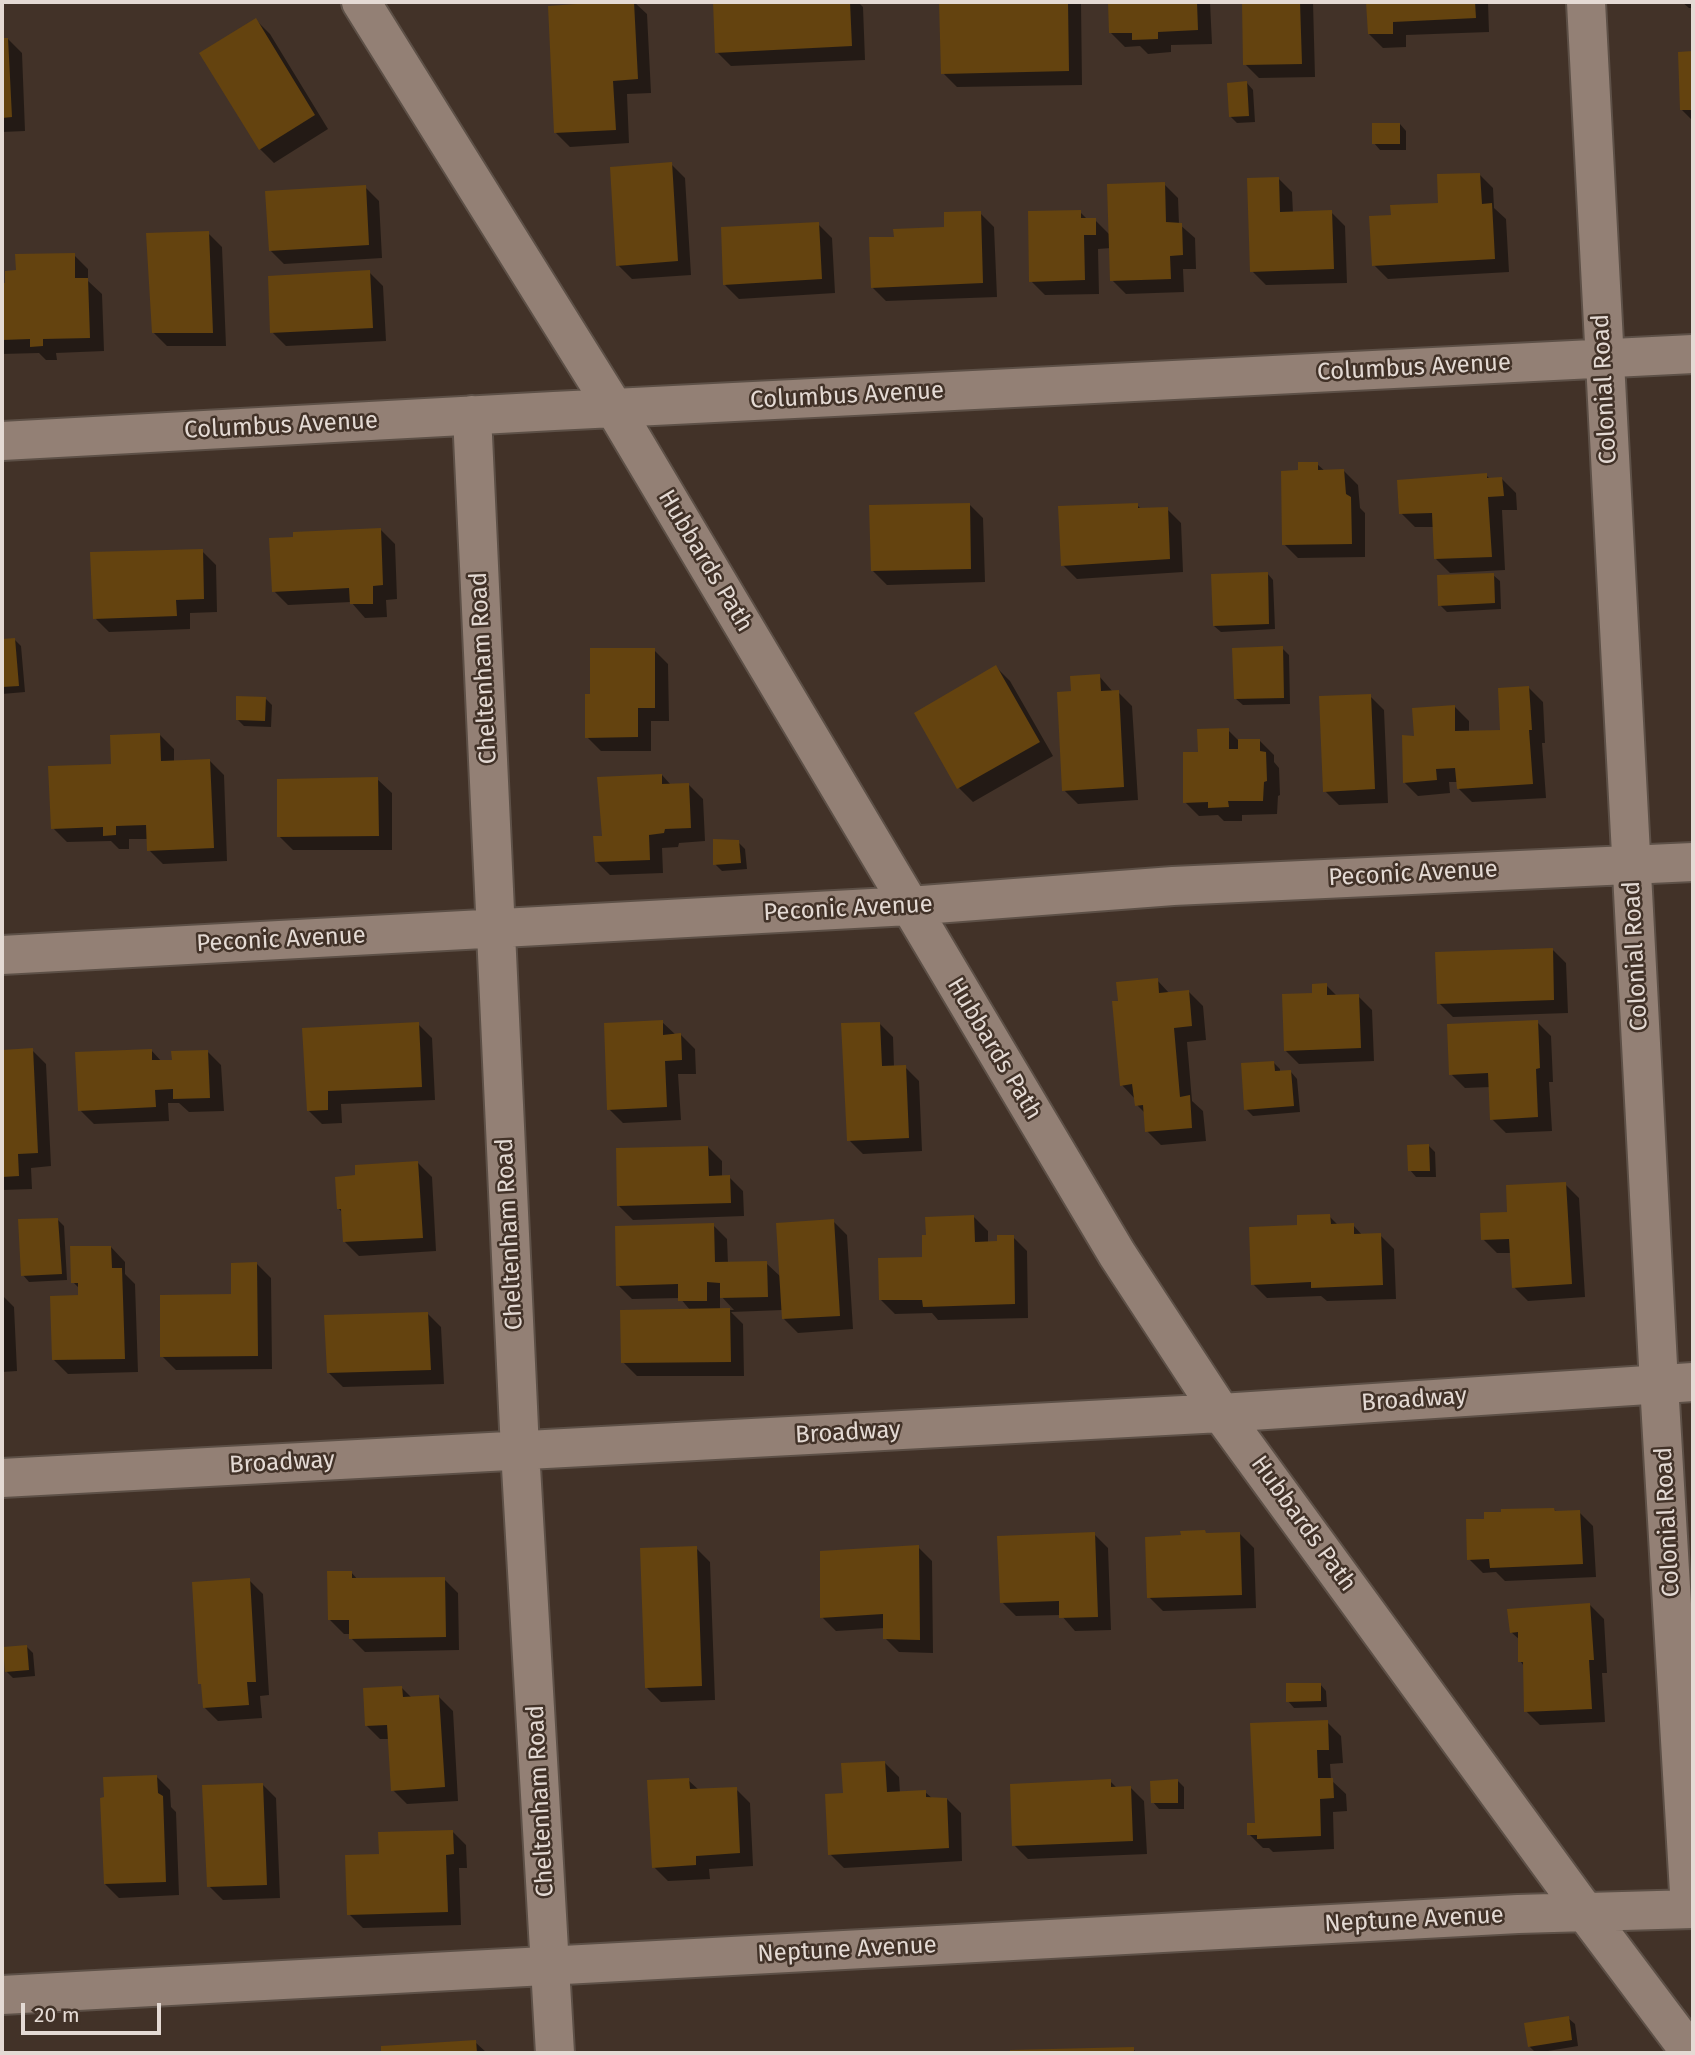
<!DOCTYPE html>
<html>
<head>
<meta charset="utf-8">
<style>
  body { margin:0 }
  #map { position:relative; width:1695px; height:2055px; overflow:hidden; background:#423228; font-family:"Fira Sans",sans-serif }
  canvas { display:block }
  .frame { position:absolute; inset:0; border:4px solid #e4dad4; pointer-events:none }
  .scale { position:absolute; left:21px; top:2003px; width:140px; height:32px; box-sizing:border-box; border:4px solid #e4dad4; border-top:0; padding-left:9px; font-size:21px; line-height:24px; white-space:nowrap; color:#e4dad4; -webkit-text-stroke:5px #423228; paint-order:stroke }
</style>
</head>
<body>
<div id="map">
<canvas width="1695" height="2055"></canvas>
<div class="frame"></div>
<div class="scale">20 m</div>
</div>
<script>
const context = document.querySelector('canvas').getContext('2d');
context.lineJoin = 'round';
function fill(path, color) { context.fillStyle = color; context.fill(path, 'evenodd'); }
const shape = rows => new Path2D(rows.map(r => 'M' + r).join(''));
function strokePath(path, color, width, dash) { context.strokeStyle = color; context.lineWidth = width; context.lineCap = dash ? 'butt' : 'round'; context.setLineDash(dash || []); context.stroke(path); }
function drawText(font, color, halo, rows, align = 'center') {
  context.font = font + ' "Fira Sans",sans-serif'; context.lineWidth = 5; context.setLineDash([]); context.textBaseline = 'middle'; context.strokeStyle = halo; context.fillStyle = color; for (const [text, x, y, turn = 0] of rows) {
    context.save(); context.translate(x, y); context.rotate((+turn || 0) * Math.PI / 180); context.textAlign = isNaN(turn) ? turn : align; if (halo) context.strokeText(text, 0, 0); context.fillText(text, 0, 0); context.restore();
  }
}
fill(shape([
  [607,2,634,2,647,14,651,93,627,94,629,143,570,147,556,133],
  [715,2,858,2,863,7,865,60,731,66,717,52],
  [941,2,1081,2,1082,85,957,87,943,73],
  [1110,2,1210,2,1212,44,1171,45,1171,52,1148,54,1140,46,1125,47,1111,33],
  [1244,2,1313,2,1315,77,1259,78,1245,64],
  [1368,2,1488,2,1489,32,1406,35,1406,47,1383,48,1369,34],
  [1682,2,1693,2,1693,8,1689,8],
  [256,20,270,34,328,129,274,163,260,149],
  [8,39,22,53,25,131,2,132,2,40],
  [1680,53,1693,53,1693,121,1682,110],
  [1247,83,1253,90,1255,122,1237,123,1230,116],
  [1400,124,1406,131,1406,150,1380,150,1374,143],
  [671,164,685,178,691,275,632,279,618,265],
  [1479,174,1493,188,1494,208,1506,219,1509,272,1388,279,1374,265,1393,217,1440,205],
  [1278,178,1292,192,1293,214,1331,212,1345,226,1347,283,1266,285,1252,271],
  [1164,184,1178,198,1179,224,1195,238,1196,269,1183,269,1184,292,1126,294,1112,280,1111,248,1098,249,1099,294,1045,295,1031,281,1080,212,1088,220,1095,220,1110,235],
  [365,187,379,201,382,258,284,264,270,250],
  [980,213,994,227,997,297,886,301,872,287,895,238,946,229],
  [818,224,832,238,835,293,739,299,725,285],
  [208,233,222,247,226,346,167,346,153,332],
  [74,255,88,269,88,281,102,294,104,351,56,353,57,360,46,360,39,353,2,354,2,285,7,285],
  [369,272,383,286,386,341,286,346,272,332],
  [1317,464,1326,472,1344,471,1358,485,1360,508,1365,513,1365,557,1298,558,1284,544,1300,472],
  [1486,475,1491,480,1502,479,1516,493,1517,510,1502,510,1505,570,1450,573,1436,559,1434,527,1415,527,1401,513],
  [969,504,983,518,985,582,887,585,873,571],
  [1137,505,1141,509,1167,509,1181,523,1183,572,1077,579,1063,565],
  [381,530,395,544,397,599,386,600,387,617,365,618,351,602,288,605,274,591],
  [202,551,216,565,217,612,190,613,190,629,109,632,95,618],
  [1267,573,1273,580,1275,629,1221,632,1214,626],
  [1493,575,1500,581,1501,609,1447,612,1440,605],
  [15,640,21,646,25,692,2,694,2,641],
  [1282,648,1289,655,1290,704,1243,705,1236,699],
  [654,650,668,664,669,721,651,721,651,751,601,751,587,737],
  [996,667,1010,681,1053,756,973,802,959,788],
  [1099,676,1113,692,1118,692,1132,706,1138,800,1078,804,1064,790,1073,693],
  [1529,688,1543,702,1545,743,1542,743,1546,798,1472,802,1458,788,1458,782,1449,782,1450,793,1418,796,1404,782,1416,738,1455,707,1469,721,1469,732,1502,731],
  [1370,696,1384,710,1388,803,1339,805,1325,791],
  [265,698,272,705,271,727,244,726,237,719],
  [1228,730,1239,741,1260,741,1274,755,1274,762,1279,768,1280,795,1278,796,1277,814,1242,815,1242,821,1224,821,1218,815,1199,816,1185,802,1199,754],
  [160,735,174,749,174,762,210,761,224,775,227,861,163,864,149,850,149,839,129,839,129,849,119,849,111,841,67,842,53,828,112,766],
  [662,775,671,785,689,785,703,799,705,841,679,843,678,847,662,848,663,873,610,875,596,861,604,837],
  [377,779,392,793,392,850,293,850,279,836],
  [738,842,745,849,747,869,722,871,715,864],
  [1552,949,1566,963,1568,1013,1453,1017,1439,1003],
  [1157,980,1170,994,1189,992,1203,1006,1206,1040,1187,1042,1192,1101,1203,1111,1206,1141,1161,1145,1147,1131,1146,1114,1137,1105,1136,1100,1122,1085,1120,1003],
  [1326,985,1337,996,1358,996,1372,1010,1374,1061,1299,1064,1285,1050],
  [662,1022,676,1035,681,1035,695,1049,696,1074,678,1074,681,1120,623,1123,609,1109],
  [1537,1022,1551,1036,1553,1082,1549,1082,1552,1131,1506,1133,1492,1119,1491,1087,1465,1088,1451,1074],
  [879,1023,893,1037,894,1067,905,1067,919,1081,922,1151,863,1154,849,1140],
  [418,1024,432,1038,435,1100,341,1104,342,1123,322,1124,308,1110,304,1029],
  [32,1050,46,1064,51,1166,31,1168,32,1189,2,1190,2,1051],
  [151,1050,162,1062,174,1061,207,1051,221,1065,224,1111,189,1112,179,1103,168,1103,169,1121,94,1124,80,1110],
  [1273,1062,1280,1069,1280,1073,1291,1072,1297,1079,1300,1112,1253,1116,1246,1109],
  [1429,1146,1435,1152,1436,1177,1416,1177,1410,1170],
  [708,1147,722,1161,722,1177,729,1177,743,1191,744,1216,633,1220,619,1206],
  [418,1163,432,1177,436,1251,359,1256,345,1242,343,1213,338,1208],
  [1565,1184,1579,1198,1585,1297,1528,1301,1514,1287,1512,1253,1497,1253,1483,1239,1509,1213],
  [1329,1216,1339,1226,1353,1225,1363,1236,1380,1235,1394,1249,1396,1299,1327,1301,1321,1296,1267,1298,1253,1284,1299,1227],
  [974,1217,988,1231,988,1243,999,1243,1013,1237,1027,1251,1028,1318,938,1320,932,1313,895,1314,881,1300,924,1259],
  [58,1220,64,1226,67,1280,29,1282,23,1275],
  [833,1221,847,1235,853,1329,798,1333,784,1319,783,1310,731,1312,743,1324,744,1376,637,1376,623,1362,690,1310,680,1298,632,1299,618,1285,713,1225,727,1239,728,1263,766,1263,781,1277],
  [720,1295,734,1310,720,1310],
  [111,1247,125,1262,125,1274,135,1284,138,1372,68,1374,54,1360,80,1297,80,1289,73,1282],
  [257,1264,271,1278,272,1369,176,1370,162,1356,233,1296],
  [2,1295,14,1307,17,1371,2,1372],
  [427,1313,441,1327,444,1384,343,1387,329,1373],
  [1554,1509,1557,1513,1579,1512,1593,1526,1596,1577,1505,1581,1496,1572,1483,1573,1469,1559,1486,1520],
  [1094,1534,1108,1548,1111,1630,1075,1631,1061,1615,1016,1616,1002,1602],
  [1240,1534,1254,1548,1256,1608,1163,1611,1149,1597,1207,1535],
  [918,1547,932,1561,933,1653,899,1652,885,1638,885,1628,836,1631,822,1617],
  [696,1548,710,1562,715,1700,661,1702,647,1688],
  [351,1572,358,1580,444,1579,458,1593,459,1650,365,1652,351,1638,351,1634,344,1634,330,1620],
  [249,1580,263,1594,269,1695,260,1696,262,1718,218,1721,204,1707,203,1686,200,1683],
  [1590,1605,1604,1619,1607,1673,1602,1673,1605,1722,1540,1725,1526,1711,1524,1666,1520,1661,1520,1640,1511,1632],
  [27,1647,33,1653,35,1676,13,1678,6,1671],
  [1320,1684,1326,1691,1327,1707,1294,1708,1288,1701],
  [402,1688,412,1698,439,1697,453,1711,458,1801,407,1804,393,1790,390,1739,380,1739,366,1725],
  [1327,1722,1341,1736,1343,1763,1330,1764,1331,1780,1346,1794,1347,1811,1333,1812,1334,1849,1273,1852,1269,1848,1263,1848,1249,1834],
  [885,1763,899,1777,900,1793,925,1792,933,1799,947,1799,961,1813,962,1861,844,1868,830,1854,845,1795],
  [156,1776,170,1790,171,1807,176,1812,179,1895,119,1898,105,1884],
  [688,1780,700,1791,736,1789,750,1803,753,1866,709,1869,710,1879,668,1881,654,1867],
  [1177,1780,1184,1787,1184,1809,1159,1809,1153,1802],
  [1110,1781,1117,1788,1130,1787,1144,1801,1147,1854,1028,1859,1014,1845],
  [262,1784,276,1798,280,1898,223,1900,209,1886],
  [452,1831,466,1845,467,1868,459,1868,461,1925,363,1928,349,1914,381,1856],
  [1568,2018,1575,2024,1578,2046,1536,2053,1529,2046],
  [475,2042,487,2053,383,2053,382,2047],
  [1133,2049,1137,2053,1012,2053,1012,2052]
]), '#0007');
fill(shape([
  [605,2,634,2,638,79,613,81,616,130,554,133,548,6],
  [713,2,850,2,852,46,715,53],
  [939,2,1068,2,1069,71,941,74],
  [1108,2,1197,2,1198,30,1158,32,1158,39,1132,40,1132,33,1109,33],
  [1242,2,1300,2,1302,64,1243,65],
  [1366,2,1475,2,1476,18,1393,22,1393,34,1368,34],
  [256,18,315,115,259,150,199,53],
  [2,38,8,38,12,117,2,118],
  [1693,51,1693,110,1680,110,1678,52],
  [1247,81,1249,116,1229,117,1227,83],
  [1372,123,1400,123,1400,144,1372,144],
  [672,162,678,261,616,266,610,167],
  [1480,173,1482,204,1492,203,1495,259,1372,266,1369,216,1391,215,1390,205,1438,203,1437,174],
  [1279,177,1280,212,1332,210,1334,269,1250,272,1247,178],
  [1165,182,1166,222,1182,223,1183,255,1170,256,1171,279,1110,281,1107,184],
  [366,185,369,245,269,251,265,191],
  [1081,210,1081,218,1096,218,1096,235,1084,235,1085,280,1029,282,1028,211],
  [981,211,983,283,871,288,869,237,894,237,893,229,944,227,944,212],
  [819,222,822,279,723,285,721,227],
  [209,231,213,333,152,333,146,233],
  [75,253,75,278,88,278,90,338,43,339,43,346,30,347,30,339,2,340,2,283,5,283,5,271,16,270,15,254],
  [370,270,373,328,270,333,268,276],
  [1298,462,1318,462,1318,470,1344,469,1346,494,1351,497,1352,544,1282,545,1281,471,1298,470],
  [1487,473,1487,478,1502,477,1504,496,1488,497,1492,557,1434,559,1432,513,1399,514,1397,480],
  [970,503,971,569,871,571,869,505],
  [1138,503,1138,508,1168,507,1170,559,1061,566,1058,506],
  [381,528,383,585,373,586,373,604,350,604,349,588,272,592,269,538,293,537,293,532],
  [203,549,204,599,176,600,177,616,93,619,90,552],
  [1268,572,1269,624,1213,626,1211,574],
  [1494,573,1495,603,1438,606,1437,575],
  [15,638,19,686,2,687,2,639],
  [1283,646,1284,698,1234,699,1232,648],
  [590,648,655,648,655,708,638,708,638,737,585,738,585,694,590,694],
  [996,665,1040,742,957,789,914,713],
  [1100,674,1101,691,1119,690,1124,787,1062,791,1057,692,1071,691,1070,676],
  [1529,686,1532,730,1529,730,1533,784,1457,789,1455,768,1436,769,1437,780,1403,783,1402,735,1414,736,1412,708,1455,705,1455,731,1500,730,1498,688],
  [1371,694,1375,789,1323,792,1319,696],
  [236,696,266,697,265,721,236,720],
  [1229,728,1229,749,1238,749,1238,739,1260,739,1260,751,1266,752,1267,781,1264,782,1263,801,1228,801,1229,807,1208,808,1208,802,1183,803,1183,752,1198,752,1197,729],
  [160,733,161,761,210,759,214,848,147,851,146,825,116,826,116,835,103,836,103,827,51,829,48,766,111,764,110,735],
  [662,774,662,784,689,783,691,828,665,829,664,833,649,835,650,860,595,862,593,836,602,836,597,777],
  [378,777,379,836,277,837,277,779],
  [713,839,739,840,741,863,713,865],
  [1553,948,1554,1000,1437,1004,1435,952],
  [1158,978,1159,993,1189,990,1192,1026,1174,1028,1180,1097,1190,1095,1192,1128,1145,1132,1143,1105,1135,1106,1132,1084,1120,1086,1112,1001,1118,1001,1116,982],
  [1327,983,1327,995,1359,994,1361,1048,1284,1051,1282,994,1312,993,1312,984],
  [663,1020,663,1035,681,1033,682,1060,665,1061,667,1107,607,1110,604,1023],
  [1538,1020,1540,1068,1536,1069,1538,1117,1490,1120,1488,1073,1449,1075,1447,1024],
  [419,1022,422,1087,328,1091,328,1110,307,1111,302,1028],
  [880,1022,882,1066,906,1065,909,1138,847,1141,841,1023],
  [33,1048,38,1153,18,1154,19,1176,2,1177,2,1050],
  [152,1049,152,1060,172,1060,171,1051,208,1050,210,1098,173,1099,173,1089,155,1090,156,1107,78,1111,75,1052],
  [1274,1061,1275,1071,1291,1070,1294,1106,1244,1110,1241,1063],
  [1429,1144,1430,1171,1408,1171,1407,1145],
  [708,1146,709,1176,730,1175,731,1203,617,1206,616,1148],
  [418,1161,423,1238,343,1242,341,1209,337,1209,335,1177,355,1175,355,1165],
  [1566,1182,1572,1284,1512,1288,1509,1239,1481,1240,1480,1213,1507,1212,1506,1185],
  [1330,1214,1331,1224,1354,1223,1354,1234,1381,1233,1383,1285,1311,1288,1311,1282,1251,1285,1249,1227,1297,1225,1297,1215],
  [974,1215,975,1242,997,1241,997,1235,1014,1235,1015,1304,923,1307,922,1300,879,1300,878,1258,922,1257,922,1235,926,1235,925,1217],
  [58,1218,62,1274,21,1276,18,1219],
  [834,1219,840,1316,782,1319,776,1223],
  [714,1223,715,1262,767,1261,768,1297,720,1298,720,1283,707,1282,707,1301,678,1301,678,1284,616,1286,615,1226],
  [70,1246,111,1246,112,1268,122,1268,125,1359,52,1360,50,1296,78,1295,78,1283,71,1283],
  [257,1262,258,1356,160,1357,160,1295,231,1294,231,1263],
  [730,1308,731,1362,621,1363,620,1310],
  [428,1312,431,1370,327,1373,324,1315],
  [1554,1508,1555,1511,1580,1510,1583,1564,1490,1568,1489,1559,1467,1560,1466,1519,1484,1519,1484,1512,1501,1512,1501,1509],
  [1205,1530,1206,1533,1240,1532,1242,1595,1147,1598,1145,1537,1181,1535,1180,1531],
  [1095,1532,1098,1617,1059,1618,1059,1601,1000,1603,997,1536],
  [919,1545,920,1640,883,1639,883,1614,820,1618,820,1551],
  [697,1546,702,1686,645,1688,640,1548],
  [327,1571,352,1571,352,1578,445,1577,446,1637,349,1639,349,1620,328,1620],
  [250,1578,256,1682,247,1682,249,1705,203,1708,201,1684,198,1684,192,1582],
  [1590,1603,1594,1660,1589,1660,1592,1709,1524,1712,1523,1662,1518,1662,1518,1632,1510,1633,1507,1609],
  [27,1645,29,1670,5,1672,3,1647],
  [1286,1683,1321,1683,1321,1701,1286,1702],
  [402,1686,403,1697,439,1695,445,1787,391,1791,387,1725,365,1726,363,1688],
  [1328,1720,1329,1750,1317,1750,1318,1778,1333,1778,1334,1798,1320,1799,1321,1836,1257,1839,1257,1835,1247,1835,1247,1823,1255,1823,1250,1723],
  [885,1761,887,1792,926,1790,926,1797,947,1798,949,1848,828,1855,825,1794,843,1793,841,1763],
  [157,1775,158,1793,163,1796,166,1882,104,1884,100,1798,104,1797,103,1777],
  [689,1778,690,1789,737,1787,740,1853,696,1856,696,1865,652,1868,647,1780],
  [1111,1779,1111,1787,1131,1786,1133,1841,1012,1846,1010,1784],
  [1178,1779,1178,1803,1151,1803,1150,1781],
  [263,1783,267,1885,207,1887,202,1785],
  [453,1830,454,1854,446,1855,448,1912,347,1915,345,1855,379,1854,378,1832],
  [1569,2016,1572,2040,1528,2047,1524,2023],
  [476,2040,477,2053,381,2053,381,2046],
  [1134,2047,1134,2053,1010,2053,1010,2050]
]), '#64430f');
const minor = shape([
  [361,2,614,408,1117,1254,1221,1413,1585,1912,1691,2053],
  [1586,2,1659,1384,1690,1909],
  [472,415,520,1450,555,2053],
  [2,441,554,411,1693,354],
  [2,955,909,906,1173,886,1693,862],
  [2,1478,1221,1413,1693,1382],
  [2,1995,1518,1914,1693,1909]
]);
strokePath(minor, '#5d5047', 42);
strokePath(minor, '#938075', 38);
drawText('24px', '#e4dad4', '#423228', [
  ["Columbus Avenue",1414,368,-3],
  ["Colonial Road",1605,389,-93],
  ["Columbus Avenue",847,396,-3],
  ["Columbus Avenue",281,426,-3],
  ["Hubbards Path",705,561,59],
  ["Cheltenham Road",484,668,-93],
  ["Peconic Avenue",1413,874,-3],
  ["Peconic Avenue",848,909,-3],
  ["Peconic Avenue",281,940,-3],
  ["Colonial Road",1636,956,-93],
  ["Hubbards Path",994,1049,59],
  ["Cheltenham Road",510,1234,-93],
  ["Broadway",1414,1400,-4],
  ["Broadway",848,1433,-3],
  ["Broadway",282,1463,-3],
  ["Colonial Road",1668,1522,-93],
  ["Hubbards Path",1303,1524,54],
  ["Cheltenham Road",541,1801,-93],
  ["Neptune Avenue",1414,1920,-3],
  ["Neptune Avenue",847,1950,-3]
]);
</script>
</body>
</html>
